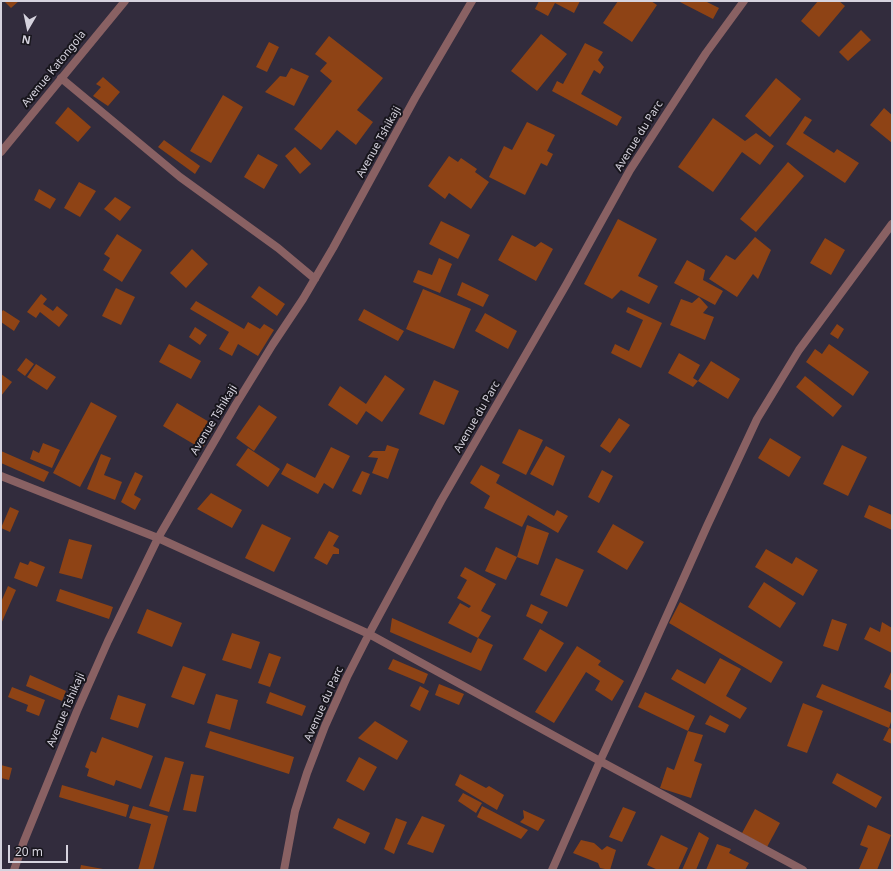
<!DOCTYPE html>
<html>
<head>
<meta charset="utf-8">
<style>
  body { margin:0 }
  #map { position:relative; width:893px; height:871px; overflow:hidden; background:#322c3d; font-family:"Noto Sans",sans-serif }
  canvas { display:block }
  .frame { position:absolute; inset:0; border:2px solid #d6d3de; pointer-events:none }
  .north { position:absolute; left:8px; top:8px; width:40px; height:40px; -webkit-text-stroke:3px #18161d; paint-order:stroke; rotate:189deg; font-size:11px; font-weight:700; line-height:16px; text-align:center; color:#d6d3de }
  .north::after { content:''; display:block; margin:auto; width:14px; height:18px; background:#d6d3de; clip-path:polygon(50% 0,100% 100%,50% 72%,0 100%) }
  .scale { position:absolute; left:8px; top:845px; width:60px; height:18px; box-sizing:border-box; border:2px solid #d6d3de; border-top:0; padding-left:5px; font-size:12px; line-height:14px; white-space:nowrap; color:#d6d3de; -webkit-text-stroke:3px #18161d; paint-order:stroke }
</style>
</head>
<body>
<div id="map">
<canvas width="893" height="871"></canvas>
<div class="frame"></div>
<div class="north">N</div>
<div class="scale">20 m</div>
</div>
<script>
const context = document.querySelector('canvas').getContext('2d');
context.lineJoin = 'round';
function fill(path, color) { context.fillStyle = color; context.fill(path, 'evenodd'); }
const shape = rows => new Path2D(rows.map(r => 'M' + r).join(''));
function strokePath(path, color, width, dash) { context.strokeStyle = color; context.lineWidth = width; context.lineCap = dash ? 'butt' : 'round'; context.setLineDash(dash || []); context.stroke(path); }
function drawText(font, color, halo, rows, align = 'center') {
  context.font = font + ' "Noto Sans",sans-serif'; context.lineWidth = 4; context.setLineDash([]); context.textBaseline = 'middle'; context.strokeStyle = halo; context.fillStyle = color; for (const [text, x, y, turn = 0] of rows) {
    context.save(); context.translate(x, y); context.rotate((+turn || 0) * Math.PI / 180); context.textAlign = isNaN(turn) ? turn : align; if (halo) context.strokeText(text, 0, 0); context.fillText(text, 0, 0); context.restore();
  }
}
fill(shape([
  [4,1,19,1,11,8],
  [539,1,580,1,574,13,555,3,548,16,535,9],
  [618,1,651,1,657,5,632,42,603,23],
  [678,1,705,1,719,8,713,19],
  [818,1,839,1,845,6,819,37,801,21],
  [861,30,871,40,848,61,839,52],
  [541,34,567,54,537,91,511,71],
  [329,36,383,78,357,110,373,122,356,145,337,130,321,150,294,129,332,81,320,71,327,63,315,54],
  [269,42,279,47,267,72,256,67],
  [585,43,603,52,598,60,604,67,600,74,594,70,581,94,622,117,617,126,552,91,557,81,563,84],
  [291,68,309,76,294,106,265,92,280,76,286,77],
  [103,77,120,92,108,106,93,96,101,87,96,84],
  [776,78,801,99,770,137,745,116],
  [223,95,243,107,211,163,190,151],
  [68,107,91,127,78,142,55,123],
  [884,108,892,115,892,143,870,125],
  [805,116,812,120,803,133,834,153,837,149,859,163,845,183,786,144],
  [713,118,745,141,756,133,774,146,760,165,742,152,713,192,678,167],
  [527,122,555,135,547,151,553,154,547,166,541,163,525,195,489,177,504,146,512,150],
  [164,140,200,166,195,174,158,147],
  [295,147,311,164,300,174,285,156],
  [258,154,278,165,264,189,244,177],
  [449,156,458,162,461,158,477,169,475,172,489,182,471,209,449,193,445,199,428,186],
  [788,162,804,176,756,232,740,219],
  [79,182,96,191,80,217,64,208],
  [39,189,56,199,50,209,34,200],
  [115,197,131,207,120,221,104,209],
  [618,219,657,239,638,276,658,286,649,304,621,290,612,299,584,284],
  [441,221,470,235,458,259,429,244],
  [117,234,142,250,122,282,103,270,110,258,104,254],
  [512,235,535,247,541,242,553,249,536,281,498,260],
  [755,237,771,250,758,279,753,274,737,297,709,279,726,255,735,260],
  [825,238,845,250,831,275,810,263],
  [192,249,208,264,186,288,170,273],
  [439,258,452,264,440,293,413,282,418,270,432,275],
  [687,260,705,270,703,280,723,291,715,305,674,283],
  [462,282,489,295,483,307,457,295],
  [259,286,285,304,277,316,251,297],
  [116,288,135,297,121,325,102,316],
  [423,289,471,309,454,349,406,329],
  [41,294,47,299,43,304,53,311,57,306,68,315,59,327,40,312,36,318,27,312],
  [699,297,708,307,703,313,714,317,705,340,670,325,681,299,692,303],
  [196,301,244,329,248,322,260,329,264,324,274,330,258,356,238,344,232,356,219,349,229,332,190,309],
  [628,307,662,323,641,368,611,353,615,344,629,351,643,320,626,312],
  [364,309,404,331,398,341,358,320],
  [3,310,20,321,14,331,1,322,1,313],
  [485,313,517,331,508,349,475,331],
  [837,324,844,329,838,339,830,334],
  [195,327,207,335,200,345,189,337],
  [169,344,201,361,191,379,159,362],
  [829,344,869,372,853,396,806,362,815,349,822,354],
  [679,353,700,365,693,378,698,381,711,361,740,379,728,399,698,381,693,387,668,373],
  [26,358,34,364,25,376,17,370],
  [36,364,56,377,47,390,27,377],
  [1,374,12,382,1,396],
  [385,375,405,389,382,422,366,411,357,425,328,405,340,386,366,404],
  [805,376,842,406,833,417,796,387],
  [434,380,459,391,444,425,419,414],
  [91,402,117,416,80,487,53,473],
  [177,403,216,426,202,449,163,426],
  [259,405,277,417,254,451,236,438],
  [619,418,630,425,610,453,600,446],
  [519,429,543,440,526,475,502,463],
  [770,438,801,457,789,477,758,458],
  [43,443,60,450,52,468,30,459,33,450,39,453],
  [387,445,399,449,388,479,372,473,378,458,368,457,373,451,385,451],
  [842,445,867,457,848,496,823,484],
  [546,446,565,456,553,486,530,474],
  [331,447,350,456,333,489,324,483,318,494,281,474,287,463,315,478],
  [248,448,280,469,268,487,236,465],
  [1,451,49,472,44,482,1,463],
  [101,454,111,458,104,475,122,482,115,500,87,489],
  [481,465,500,475,496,483,554,516,557,510,568,516,558,533,528,515,522,527,484,508,490,496,470,483],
  [602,470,613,476,599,503,588,497],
  [362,471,370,474,361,495,352,491],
  [135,472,143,476,134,495,141,499,135,510,121,502],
  [211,493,242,510,232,528,197,509],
  [869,505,892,515,892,530,864,517],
  [10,507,19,511,10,532,1,528],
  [262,524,291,538,274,572,245,558],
  [613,524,644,542,627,570,597,552],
  [527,525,549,533,538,565,517,557,506,580,485,571,496,547,517,557],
  [329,531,339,536,333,546,339,549,339,554,333,554,327,565,314,558],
  [69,539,92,545,82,579,59,573],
  [766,549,792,564,796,557,818,570,803,596,755,567],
  [556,558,584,570,567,607,540,595],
  [30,561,45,567,37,587,14,578,20,562,28,565],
  [465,567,496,584,481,611,491,616,478,638,448,623,460,603,469,608,471,606,457,598,467,580,460,576],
  [764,582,796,603,780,628,748,607],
  [8,586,16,590,1,624,1,602],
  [60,589,113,607,109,619,56,601],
  [680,602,783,662,771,683,669,623],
  [531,604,548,612,542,624,526,616],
  [147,609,182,623,172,647,137,633],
  [392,618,471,653,478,638,493,645,481,671,390,632],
  [832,619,847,624,838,651,823,646],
  [882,622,892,628,892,637,891,639,892,640,892,653,864,639,870,627,880,632],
  [540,629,564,643,546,672,523,659],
  [232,633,260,642,251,669,222,660],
  [577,646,601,661,598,665,624,681,612,701,595,690,600,681,586,672,554,723,535,712],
  [269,653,281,657,270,687,258,683],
  [720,658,741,669,726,696,747,708,740,719,671,679,677,669,705,684],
  [393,659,428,674,424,684,388,669],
  [183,666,206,674,194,705,171,697],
  [892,670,892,691,884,687],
  [30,675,66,691,62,701,26,686],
  [439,684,464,694,459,705,435,695],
  [822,684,892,713,892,719,889,728,816,697],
  [420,686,429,691,420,711,410,706],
  [12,687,45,700,39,716,26,711,28,705,8,697],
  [270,692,306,706,302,716,266,703],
  [645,692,695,716,688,731,638,707],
  [216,694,238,700,230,730,207,723],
  [118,695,146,704,138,728,110,719],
  [803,703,823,711,807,753,787,746],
  [710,715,729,725,725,733,705,724],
  [375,721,408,741,397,760,358,738],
  [889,728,892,729,892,744,883,740],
  [210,731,294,757,289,774,205,747],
  [688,731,703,735,694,761,702,764,691,798,660,788,667,767,674,770],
  [102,737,153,756,141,789,116,780,114,786,87,776,89,769,85,767,91,751,96,753],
  [165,757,184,762,169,812,149,806],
  [359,757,377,767,364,791,346,781],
  [1,765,12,768,9,780,1,778],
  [837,773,882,797,876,808,832,783],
  [191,774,204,776,196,812,183,810],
  [460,774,486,788,489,786,504,795,497,810,455,785],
  [62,785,129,805,126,817,59,797],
  [463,793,482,803,476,813,458,801],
  [133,806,168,816,153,870,138,870,151,824,129,818],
  [482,806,528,830,521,839,477,817],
  [623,807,636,812,622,842,609,837],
  [755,809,780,823,767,847,742,833],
  [523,810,545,820,538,831,520,822,524,818],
  [422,816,445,825,433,853,407,844],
  [338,818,370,833,365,844,333,828],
  [396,818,407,822,394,854,384,849],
  [868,825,891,835,877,870,859,869,868,848,860,845],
  [699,832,709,838,696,870,682,870],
  [661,835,688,848,678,870,658,870,647,865],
  [581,840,594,843,602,850,607,846,616,850,610,870,600,868,598,863,573,853],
  [717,844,731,849,729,853,749,863,745,870,706,870],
  [81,865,103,869,103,870,80,870]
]), '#8e4315');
strokePath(shape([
  [61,78,180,177,278,248,315,279],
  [1,152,125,1],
  [1,476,158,538,369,634,600,761,803,870],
  [14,870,24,841,77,711,108,641,158,538,236,404,273,344,303,299,333,248,415,98,472,1],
  [284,870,295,811,307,773,325,726,347,677,369,634,441,501,566,285,630,170,706,53,744,1],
  [552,870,600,761,641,673,707,526,757,419,799,350,892,224]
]), '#896163', 8);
drawText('11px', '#d6d3de', '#18161d', [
  ["Avenue Katongola",54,69,-51],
  ["Avenue du Parc",639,136,-58],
  ["Avenue Tshikaji",379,142,-61],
  ["Avenue du Parc",477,417,-60],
  ["Avenue Tshikaji",214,420,-59],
  ["Avenue du Parc",324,704,-66],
  ["Avenue Tshikaji",66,710,-67]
]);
</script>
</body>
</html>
